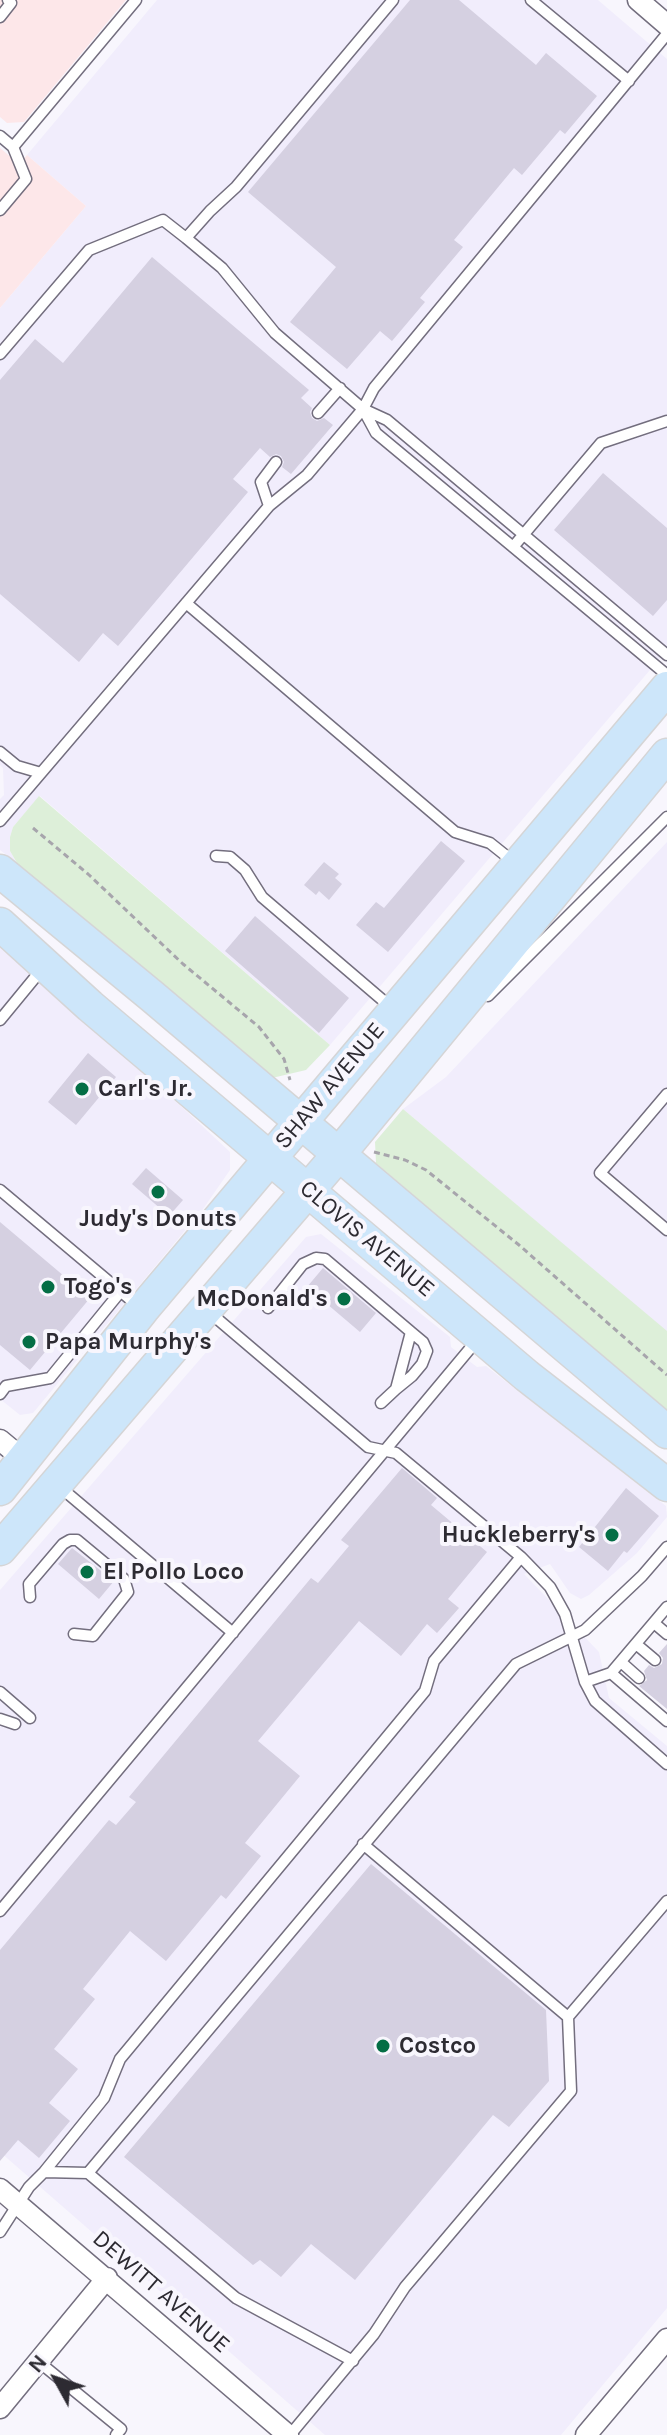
<!DOCTYPE html>
<html>
<head>
<meta charset="utf-8">
<style>
  body { margin:0 }
  #map { position:relative; width:667px; height:2435px; overflow:hidden; background:#f8f6fd; font-family:Karla,sans-serif }
  canvas { display:block }
  .north { position:absolute; left:16px; top:2339px; width:80px; height:80px; -webkit-text-stroke:6px #f8f6fd; paint-order:stroke; rotate:310deg; font-size:22px; font-weight:700; line-height:32px; text-align:center; color:#2d2b32 }
  .north::after { content:''; display:block; margin:auto; width:28px; height:36px; background:#2d2b32; clip-path:polygon(50% 0,100% 100%,50% 72%,0 100%) }
</style>
</head>
<body>
<div id="map">
<canvas width="667" height="2435"></canvas>
<div class="north">N</div>
</div>
<script>
const context = document.querySelector('canvas').getContext('2d');
context.lineJoin = 'round';
function fill(path, color) { context.fillStyle = color; context.fill(path, 'evenodd'); }
const shape = rows => new Path2D(rows.map(r => 'M' + r).join(''));
function strokePath(path, color, width, dash) { context.strokeStyle = color; context.lineWidth = width; context.lineCap = dash ? 'butt' : 'round'; context.setLineDash(dash || []); context.stroke(path); }
function drawText(font, color, halo, rows, align = 'center') {
  context.font = font + ' Karla,sans-serif'; context.lineWidth = 8; context.setLineDash([]); context.textBaseline = 'middle'; context.strokeStyle = halo; context.fillStyle = color; for (const [text, x, y, turn = 0] of rows) {
    context.save(); context.translate(x, y); context.rotate((+turn || 0) * Math.PI / 180); context.textAlign = isNaN(turn) ? turn : align; if (halo) context.strokeText(text, 0, 0); context.fillText(text, 0, 0); context.restore();
  }
}
fill(shape([
  [157,0,598,0,667,59,667,650,330,1045,40,796,13,827,10,837,10,851,17,863,0,850,0,799,4,795,3,768,0,765,0,308,86,206,27,155],
  [667,842,667,1332,403,1109,446,1077],
  [0,948,183,1108,230,1152,230,1170,203,1209,33,1413,20,1415,0,1399],
  [321,1234,450,1337,451,1347,477,1367,486,1366,666,1506,667,1517,637,1553,589,1595,581,1599,570,1593,550,1564,524,1574,599,1652,609,1698,667,1746,667,2308,561,2435,325,2435,0,2152,0,1590,306,1237]
]), '#f1edfc');
fill(shape([
  [0,0,126,0,24,122,7,123,0,117],
  [0,148,19,164,27,155,86,206,0,308]
]), '#fde7e9');
fill(shape([
  [39,796,330,1045,306,1070,272,1078,17,863,10,851,10,837,13,827],
  [403,1109,667,1331,667,1412,376,1163,375,1142]
]), '#ddefd9');
fill(shape([
  [410,0,459,0,536,65,546,53,597,96,565,134,560,130,522,175,514,168,454,240,463,247,420,298,425,302,392,341,380,331,347,369,290,322,336,267,248,192],
  [152,257,309,390,301,398,312,408,310,412,312,418,317,421,324,418,333,425,291,474,282,467,284,462,281,456,276,454,270,457,260,448,233,479,248,492,118,646,103,633,79,662,0,594,0,380,35,339,63,363],
  [603,473,667,528,667,600,653,616,554,530],
  [441,841,465,861,388,952,356,925,376,902,384,908],
  [324,862,339,874,335,878,342,884,329,900,319,891,316,895,304,885],
  [255,916,349,998,319,1033,225,951],
  [88,1053,116,1077,76,1125,48,1102],
  [146,1168,183,1200,169,1216,132,1184],
  [0,1222,90,1298,30,1370,0,1345],
  [323,1268,376,1313,360,1332,307,1287],
  [402,1468,437,1498,431,1505,487,1552,448,1599,459,1608,437,1633,427,1624,401,1656,359,1621,258,1741,300,1776,245,1843,261,1856,226,1899,221,1895,166,1961,130,1931,83,1989,95,1999,54,2049,78,2069,49,2103,70,2121,39,2158,18,2140,0,2161,0,1950,109,1820,116,1825,136,1802,129,1797,311,1578,318,1583,349,1546,341,1540],
  [626,1488,659,1516,627,1553,624,1551,608,1571,579,1547],
  [72,1548,114,1581,99,1599,58,1564],
  [667,1644,667,1709,639,1686,647,1680,644,1671,649,1665,654,1668,662,1664,663,1658,659,1653],
  [371,1864,546,2010,549,2081,509,2127,493,2115,355,2280,311,2244,281,2277,260,2260,253,2265,124,2157]
]), '#d5d0e1');
const lane = shape([
  [531,0,629,81],
  [0,17,11,3,8,0],
  [0,136,13,147,26,179,0,210],
  [13,147,136,0],
  [186,238,222,268,275,333,363,409],
  [0,354,89,250,163,220,186,238,210,211,236,187,393,0],
  [318,413,340,388],
  [269,506,261,482,276,462],
  [513,547,601,443,667,421],
  [186,603,455,832,490,843,515,863],
  [667,655,387,420,363,409,376,433,667,675],
  [0,752,17,766,41,773],
  [0,821,269,506,307,475,363,409,374,388,667,34],
  [216,856,230,857,245,870,262,897,393,1009],
  [488,996,667,817],
  [0,1020,42,969],
  [667,1094,600,1173,667,1230],
  [0,1190,138,1306],
  [268,1308,303,1264,316,1258,325,1259,411,1332,396,1389,381,1403],
  [208,1311,368,1447,396,1453,521,1557,550,1587,565,1614,585,1682,595,1701,667,1764],
  [396,1389,412,1376,422,1364,427,1351,423,1342,411,1332],
  [0,1394,6,1386,50,1378,121,1291],
  [60,1487,233,1633],
  [30,1597,29,1584,63,1544,70,1540,77,1540,124,1579,128,1592,93,1636,74,1634],
  [654,1623,667,1634],
  [636,1644,655,1660],
  [621,1662,639,1678],
  [611,1673,667,1721],
  [585,1682,611,1673,667,1607],
  [0,1692,30,1718],
  [0,1719,15,1724],
  [0,1911,478,1339],
  [568,2017,667,1901],
  [44,2172,88,2173],
  [0,2232,29,2187,44,2172,104,2098,120,2059,425,1691,434,1661,521,1557],
  [353,2361,236,2298,88,2173,516,1664,585,1630,642,1576,667,1547],
  [39,2362,121,2429,116,2435],
  [290,2435,374,2334,405,2287,571,2091,568,2017,363,1844]
]);
const street = shape([
  [638,0,667,25],
  [0,1440,24,1460],
  [0,2189,288,2435],
  [0,2408,107,2278],
  [586,2435,667,2339]
]);
const primary = shape([
  [0,871,153,997,667,1432],
  [0,924,90,1006,527,1376,667,1485],
  [0,1489,143,1309,667,688],
  [0,1549,339,1154,667,755]
]);
strokePath(lane, '#736e7e', 13);
strokePath(street, '#736e7e', 23);
strokePath(primary, '#d5d5d6', 35);
strokePath(shape([
  [33,828,88,874,183,964,259,1027,284,1059,290,1080],
  [374,1152,405,1160,426,1170,519,1245,667,1375]
]), '#a7a5ac', 3, [6, 4]);
strokePath(lane, '#fff', 10);
strokePath(street, '#fff', 20);
strokePath(primary, '#cde6fa', 32);
for (const [x, y, r, color] of [
  [82,1089,8,"#046e45"],
  [158,1192,8,"#046e45"],
  [48,1287,8,"#046e45"],
  [344,1299,8,"#046e45"],
  [29,1342,8,"#046e45"],
  [612,1535,8,"#046e45"],
  [87,1572,8,"#046e45"],
  [383,2046,8,"#046e45"]
]) { const dot = new Path2D(); dot.arc(x, y, r, 0, 2 * Math.PI); context.fillStyle = color; context.fill(dot); strokePath(dot, '#f8f6fd', 3); }
drawText('24px', '#2d2b32', '#f8f6fd', [
  ["SHAW AVENUE",330,1086,-50],
  ["CLOVIS AVENUE",367,1239,40],
  ["DEWITT AVENUE",161,2292,41]
]);
drawText('bold 24px', '#2d2b32', '#f8f6fd', [
  ["Carl's Jr.",98,1089],
  ["Judy's Donuts",158,1219,"center"],
  ["Togo's",64,1287],
  ["McDonald's",328,1299,"right"],
  ["Papa Murphy's",45,1342],
  ["Huckleberry's",596,1535,"right"],
  ["El Pollo Loco",103,1572],
  ["Costco",399,2046]
], 'left');
</script>
</body>
</html>
